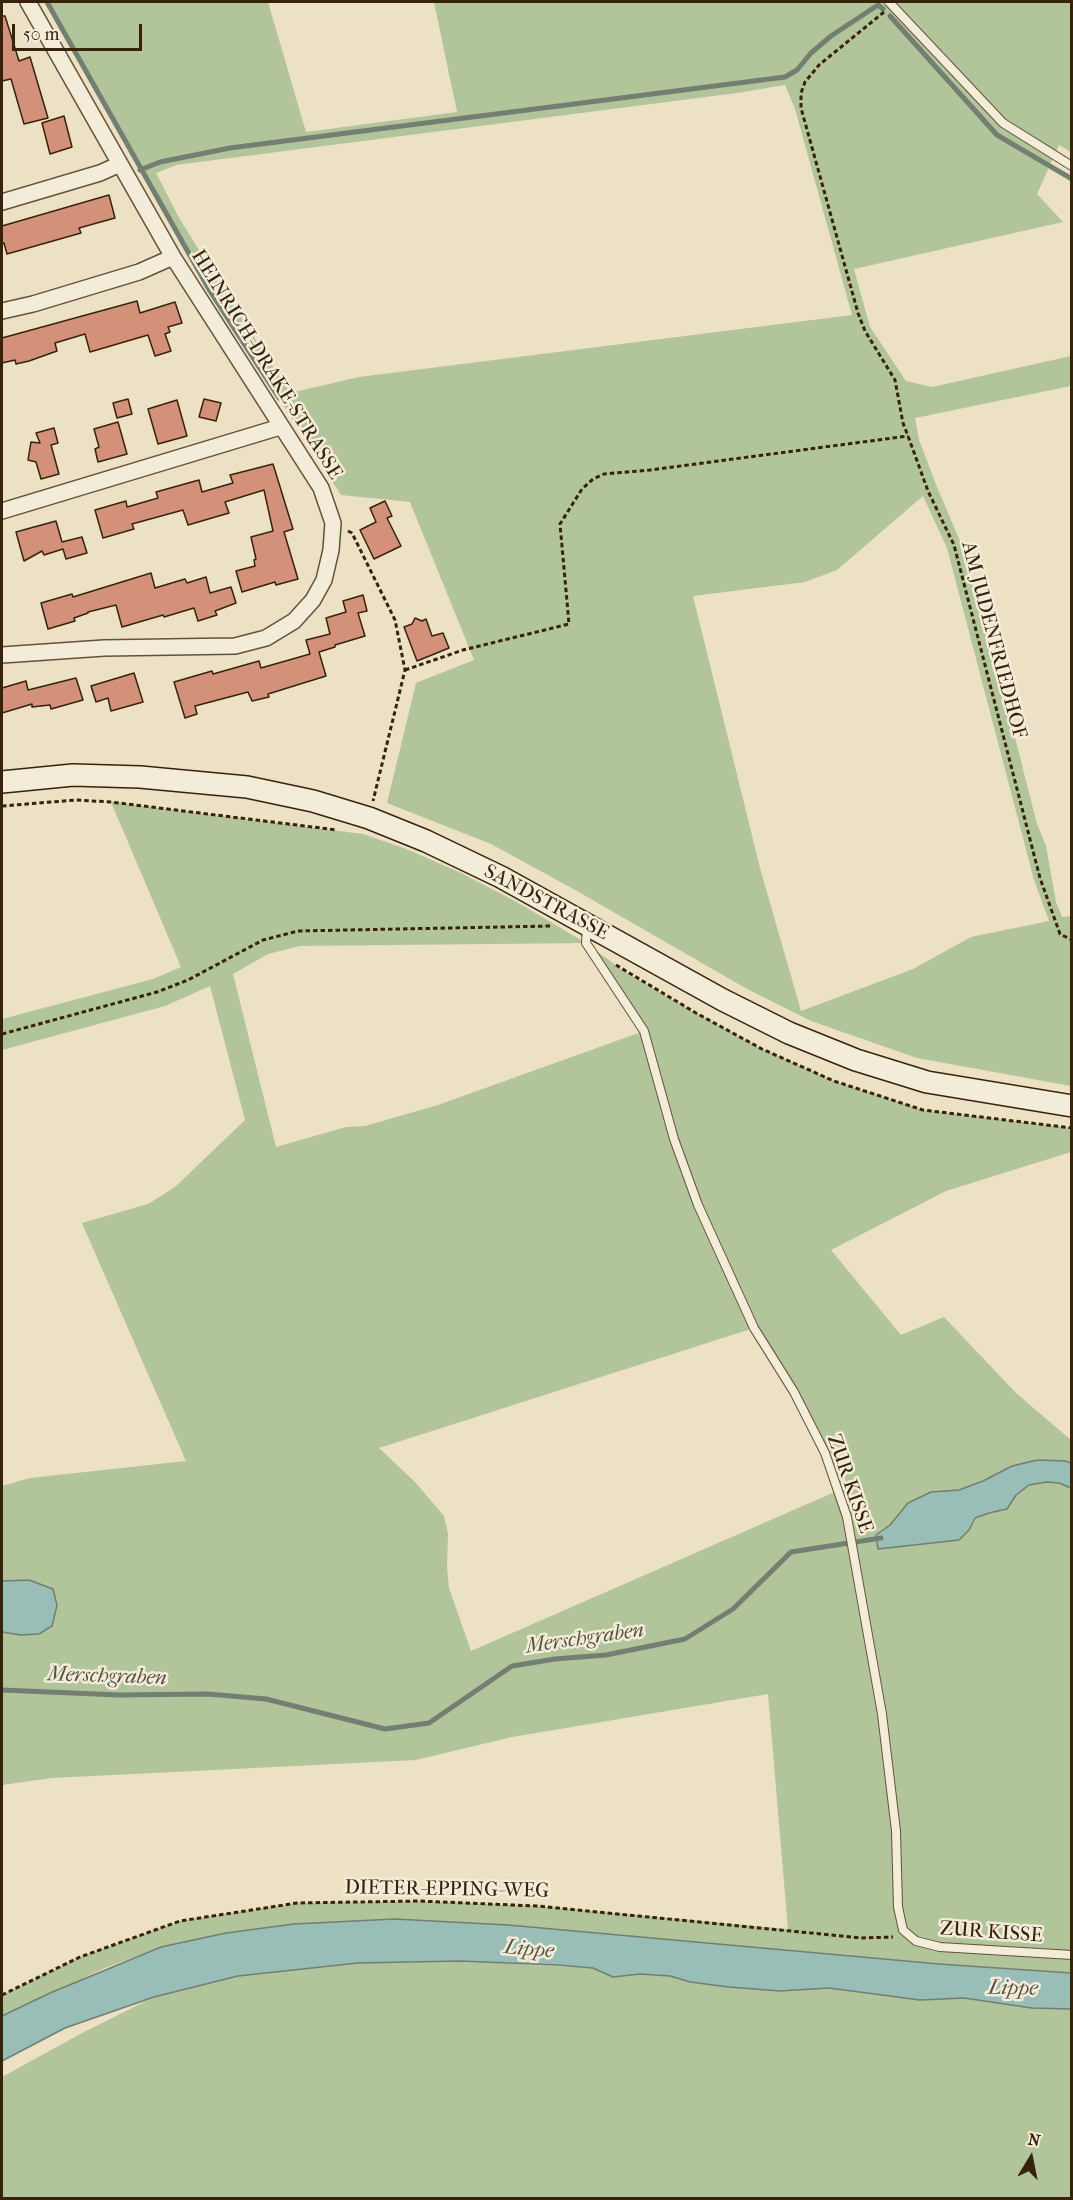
<!DOCTYPE html>
<html>
<head>
<meta charset="utf-8">
<style>
  body { margin:0 }
  #map { position:relative; width:1073px; height:2200px; overflow:hidden; background:#ece1c4; font-family:"IM FELL French Canon",serif }
  canvas { display:block }
  .frame { position:absolute; inset:0; border:3px solid #37220a; pointer-events:none }
  .north { position:absolute; left:1001px; top:2128px; width:60px; height:60px; -webkit-text-stroke:4px #f3ecd9; paint-order:stroke; rotate:10deg; font-size:16px; font-weight:700; line-height:24px; text-align:center; color:#37220a }
  .north::after { content:''; display:block; margin:auto; width:21px; height:27px; background:#37220a; clip-path:polygon(50% 0,100% 100%,50% 72%,0 100%) }
  .scale { position:absolute; left:12px; top:24px; width:130px; height:27px; box-sizing:border-box; border:3px solid #37220a; border-top:0; padding-left:8px; font-size:18px; line-height:21px; white-space:nowrap; color:#37220a; -webkit-text-stroke:4px #f3ecd9; paint-order:stroke }
</style>
</head>
<body>
<div id="map">
<canvas width="1073" height="2200"></canvas>
<div class="frame"></div>
<div class="north">N</div>
<div class="scale">50 m</div>
</div>
<script>
const context = document.querySelector('canvas').getContext('2d');
context.lineJoin = 'round';
function fill(path, color) { context.fillStyle = color; context.fill(path, 'evenodd'); }
const shape = rows => new Path2D(rows.map(r => 'M' + r).join(''));
function strokePath(path, color, width, dash) { context.strokeStyle = color; context.lineWidth = width; context.lineCap = dash ? 'butt' : 'round'; context.setLineDash(dash || []); context.stroke(path); }
function drawText(font, color, halo, rows, align = 'center') {
  context.font = font + ' "IM FELL French Canon",serif'; context.lineWidth = 5; context.setLineDash([]); context.textBaseline = 'middle'; context.strokeStyle = halo; context.fillStyle = color; for (const [text, x, y, turn = 0] of rows) {
    context.save(); context.translate(x, y); context.rotate((+turn || 0) * Math.PI / 180); context.textAlign = isNaN(turn) ? turn : align; if (halo) context.strokeText(text, 0, 0); context.fillText(text, 0, 0); context.restore();
  }
}
fill(shape([
  [47,2,268,2,306,132,457,112,434,2,1071,2,1071,152,1059,145,1037,194,1063,222,854,269,870,327,906,381,932,387,1071,356,1071,386,915,418,919,440,937,487,960,541,1000,679,1037,824,1046,846,1056,902,1062,917,1071,916,1071,1086,917,1058,811,1021,747,989,577,891,491,844,387,803,416,683,474,660,410,502,341,495,210,291],
  [785,85,795,109,852,315,359,377,290,393,221,286,178,216,156,173,176,165,737,93],
  [923,496,947,548,1034,880,1049,921,971,937,913,969,801,1011,760,868,693,596,805,582,837,570],
  [111,802,363,834,404,848,459,872,515,901,586,943,622,970,696,1013,762,1049,834,1081,923,1110,1071,1128,1071,1152,946,1191,831,1250,901,1335,944,1317,1016,1393,1071,1440,1071,1463,1065,1461,983,1481,959,1490,931,1492,908,1503,890,1525,876,1535,879,1549,969,1530,975,1518,989,1513,1007,1509,1016,1495,1029,1485,1047,1482,1059,1483,1071,1488,1071,1973,939,1964,508,1925,395,1919,294,1924,226,1933,161,1947,105,1968,2,2016,2,1995,80,1957,180,1921,297,1903,418,1901,537,1906,788,1929,768,1694,512,1737,416,1760,52,1778,2,1785,2,1486,30,1478,186,1461,82,1223,148,1204,175,1187,245,1120,210,986,165,1006,2,1050,2,1019,153,979,181,967],
  [586,943,644,1031,438,1105,365,1126,346,1127,276,1147,233,974,268,954,300,946],
  [754,1328,825,1453,837,1491,471,1651,449,1588,447,1567,448,1534,444,1516,415,1482,379,1448],
  [460,1961,593,1968,613,1977,640,1974,670,1976,690,1982,780,1991,829,1988,920,2000,964,1998,1032,2008,1071,2009,1071,2198,2,2198,2,2077,84,2032,154,1997,238,1976,358,1963]
]), '#b2c499');
const water = shape([
  [1037,1460,1065,1461,1071,1463,1071,1488,1059,1483,1047,1482,1029,1485,1016,1495,1007,1509,989,1513,975,1518,969,1530,959,1540,878,1549,876,1535,890,1525,908,1503,931,1492,959,1490,983,1481,1012,1466,1037,1460],
  [29,1580,53,1589,57,1605,52,1626,39,1634,21,1635,2,1632,2,1581,29,1580],
  [395,1919,508,1925,939,1964,1071,1973,1071,2009,1032,2008,964,1998,920,2000,829,1988,780,1991,729,1987,690,1982,670,1976,640,1974,613,1977,593,1968,557,1965,460,1961,358,1963,238,1976,154,1997,65,2028,2,2061,2,2016,50,1993,161,1947,226,1933,294,1924,395,1919]
]);
fill(water, '#99bdb7');
strokePath(water, '#727f72', 1.5);
strokePath(shape([
  [47,2,210,291,279,398],
  [890,16,997,135,1072,179],
  [140,170,160,162,230,148,785,77,797,70,811,53,831,36,878,5,883,9],
  [2,1690,119,1695,208,1694,266,1699,385,1729,429,1723,512,1666,555,1659,606,1655,685,1639,733,1609,791,1552,881,1538]
]), '#727f72', 5);
const building = shape([
  [2,16,5,16,19,61,30,57,48,118,24,124,11,79,2,81,2,16],
  [64,116,72,147,50,154,42,123,64,116],
  [109,195,115,218,79,228,81,233,7,254,4,243,2,244,2,226,109,195],
  [137,301,140,313,175,302,182,323,168,327,170,332,165,334,171,351,155,356,148,335,90,352,85,334,55,343,57,351,29,361,16,364,15,360,2,363,2,338,137,301],
  [128,399,132,414,117,418,113,403,128,399],
  [204,399,221,403,216,421,199,417,204,399],
  [177,400,187,436,158,444,148,409,177,400],
  [118,422,127,454,98,462,95,449,99,447,94,429,118,422],
  [54,428,58,443,51,445,59,474,41,479,36,462,28,460,31,442,40,443,36,433,54,428],
  [273,464,293,529,284,532,298,579,276,585,275,582,242,592,236,571,255,566,254,560,256,559,251,537,273,531,264,490,225,502,229,513,188,525,183,510,132,524,134,529,103,538,95,510,126,501,127,507,158,498,156,492,199,480,202,492,233,483,230,475,273,464],
  [385,501,392,516,387,518,401,546,374,559,360,530,376,522,370,508,385,501],
  [56,521,62,542,82,537,87,553,66,559,63,549,44,555,42,551,24,561,16,532,56,521],
  [151,573,155,588,185,579,187,583,206,577,210,593,231,587,236,603,215,611,217,615,198,621,194,608,164,617,163,615,122,627,116,605,88,612,88,613,74,618,75,621,48,629,41,603,72,594,73,597,151,573],
  [363,595,367,611,358,613,365,636,335,645,335,647,319,652,326,676,268,694,269,697,252,701,248,692,195,706,197,714,185,718,174,682,212,671,213,674,259,661,261,668,310,654,306,640,330,634,326,618,346,612,343,601,363,595],
  [415,618,422,621,426,619,432,636,443,633,449,648,417,661,404,627,412,624,415,618],
  [134,673,143,702,111,711,108,698,96,702,91,686,134,673],
  [76,678,83,700,51,709,50,705,32,707,32,704,2,713,2,688,26,681,28,690,76,678]
]);
fill(building, '#d4917a');
strokePath(building, '#37220a', 1.5);
const service = shape([
  [889,2,1003,123,1072,166],
  [587,928,586,943,644,1031,674,1139,698,1205,754,1328,794,1392,825,1453,847,1517,882,1714,896,1831,898,1907,903,1930,916,1941,940,1947,1072,1955]
]);
const minor = shape([
  [2,202,100,173,120,164],
  [2,311,33,304,139,272,173,257],
  [2,511,280,427],
  [2,655,104,648,235,646,266,638,294,621,313,600,324,580,331,550,333,523,321,488,173,257,28,2]
]);
const secondary = shape([
  [2,782,73,775,140,777,247,787,313,801,369,818,426,841,501,877,723,1000,789,1033,856,1060,927,1082,1072,1106]
]);
strokePath(service, '#645238', 10);
strokePath(minor, '#645238', 18);
strokePath(secondary, '#37220a', 24);
strokePath(shape([
  [884,12,819,65,805,82,801,93,801,108,858,313,865,331,895,380,903,423,908,436,928,491,954,545,1040,878,1060,934,1072,940],
  [348,531,352,533,395,620,405,670,373,801],
  [405,670,463,650,569,624,560,524,582,489,593,479,604,474,650,470,908,436],
  [2,806,76,800,111,802,337,830],
  [616,965,696,1013,762,1049,834,1081,923,1110,1072,1128],
  [2,1034,157,992,188,980,263,940,298,931,550,926],
  [2,1995,80,1957,180,1921,297,1903,418,1901,537,1906,861,1938,893,1937]
]), '#37220a', 3, [4.5, 3]);
strokePath(service, '#f3ecd9', 8);
strokePath(minor, '#f3ecd9', 15);
strokePath(secondary, '#f3ecd9', 21);
drawText('20px', '#37220a', '#f3ecd9', [
  ["HEINRICH-DRAKE-STRASSE",266,365,58],
  ["AM JUDENFRIEDHOF",993,640,75],
  ["SANDSTRASSE",546,903,28],
  ["ZUR KISSE",849,1484,71],
  ["DIETER-EPPING-WEG",447,1890,1],
  ["ZUR KISSE",991,1933,4]
]);
drawText('italic 21px', '#54503e', '#f3ecd9', [
  ["Merschgraben",585,1639,-8],
  ["Merschgraben",107,1677,2],
  ["Lippe",529,1950,5],
  ["Lippe",1013,1989,1]
]);
</script>
</body>
</html>
